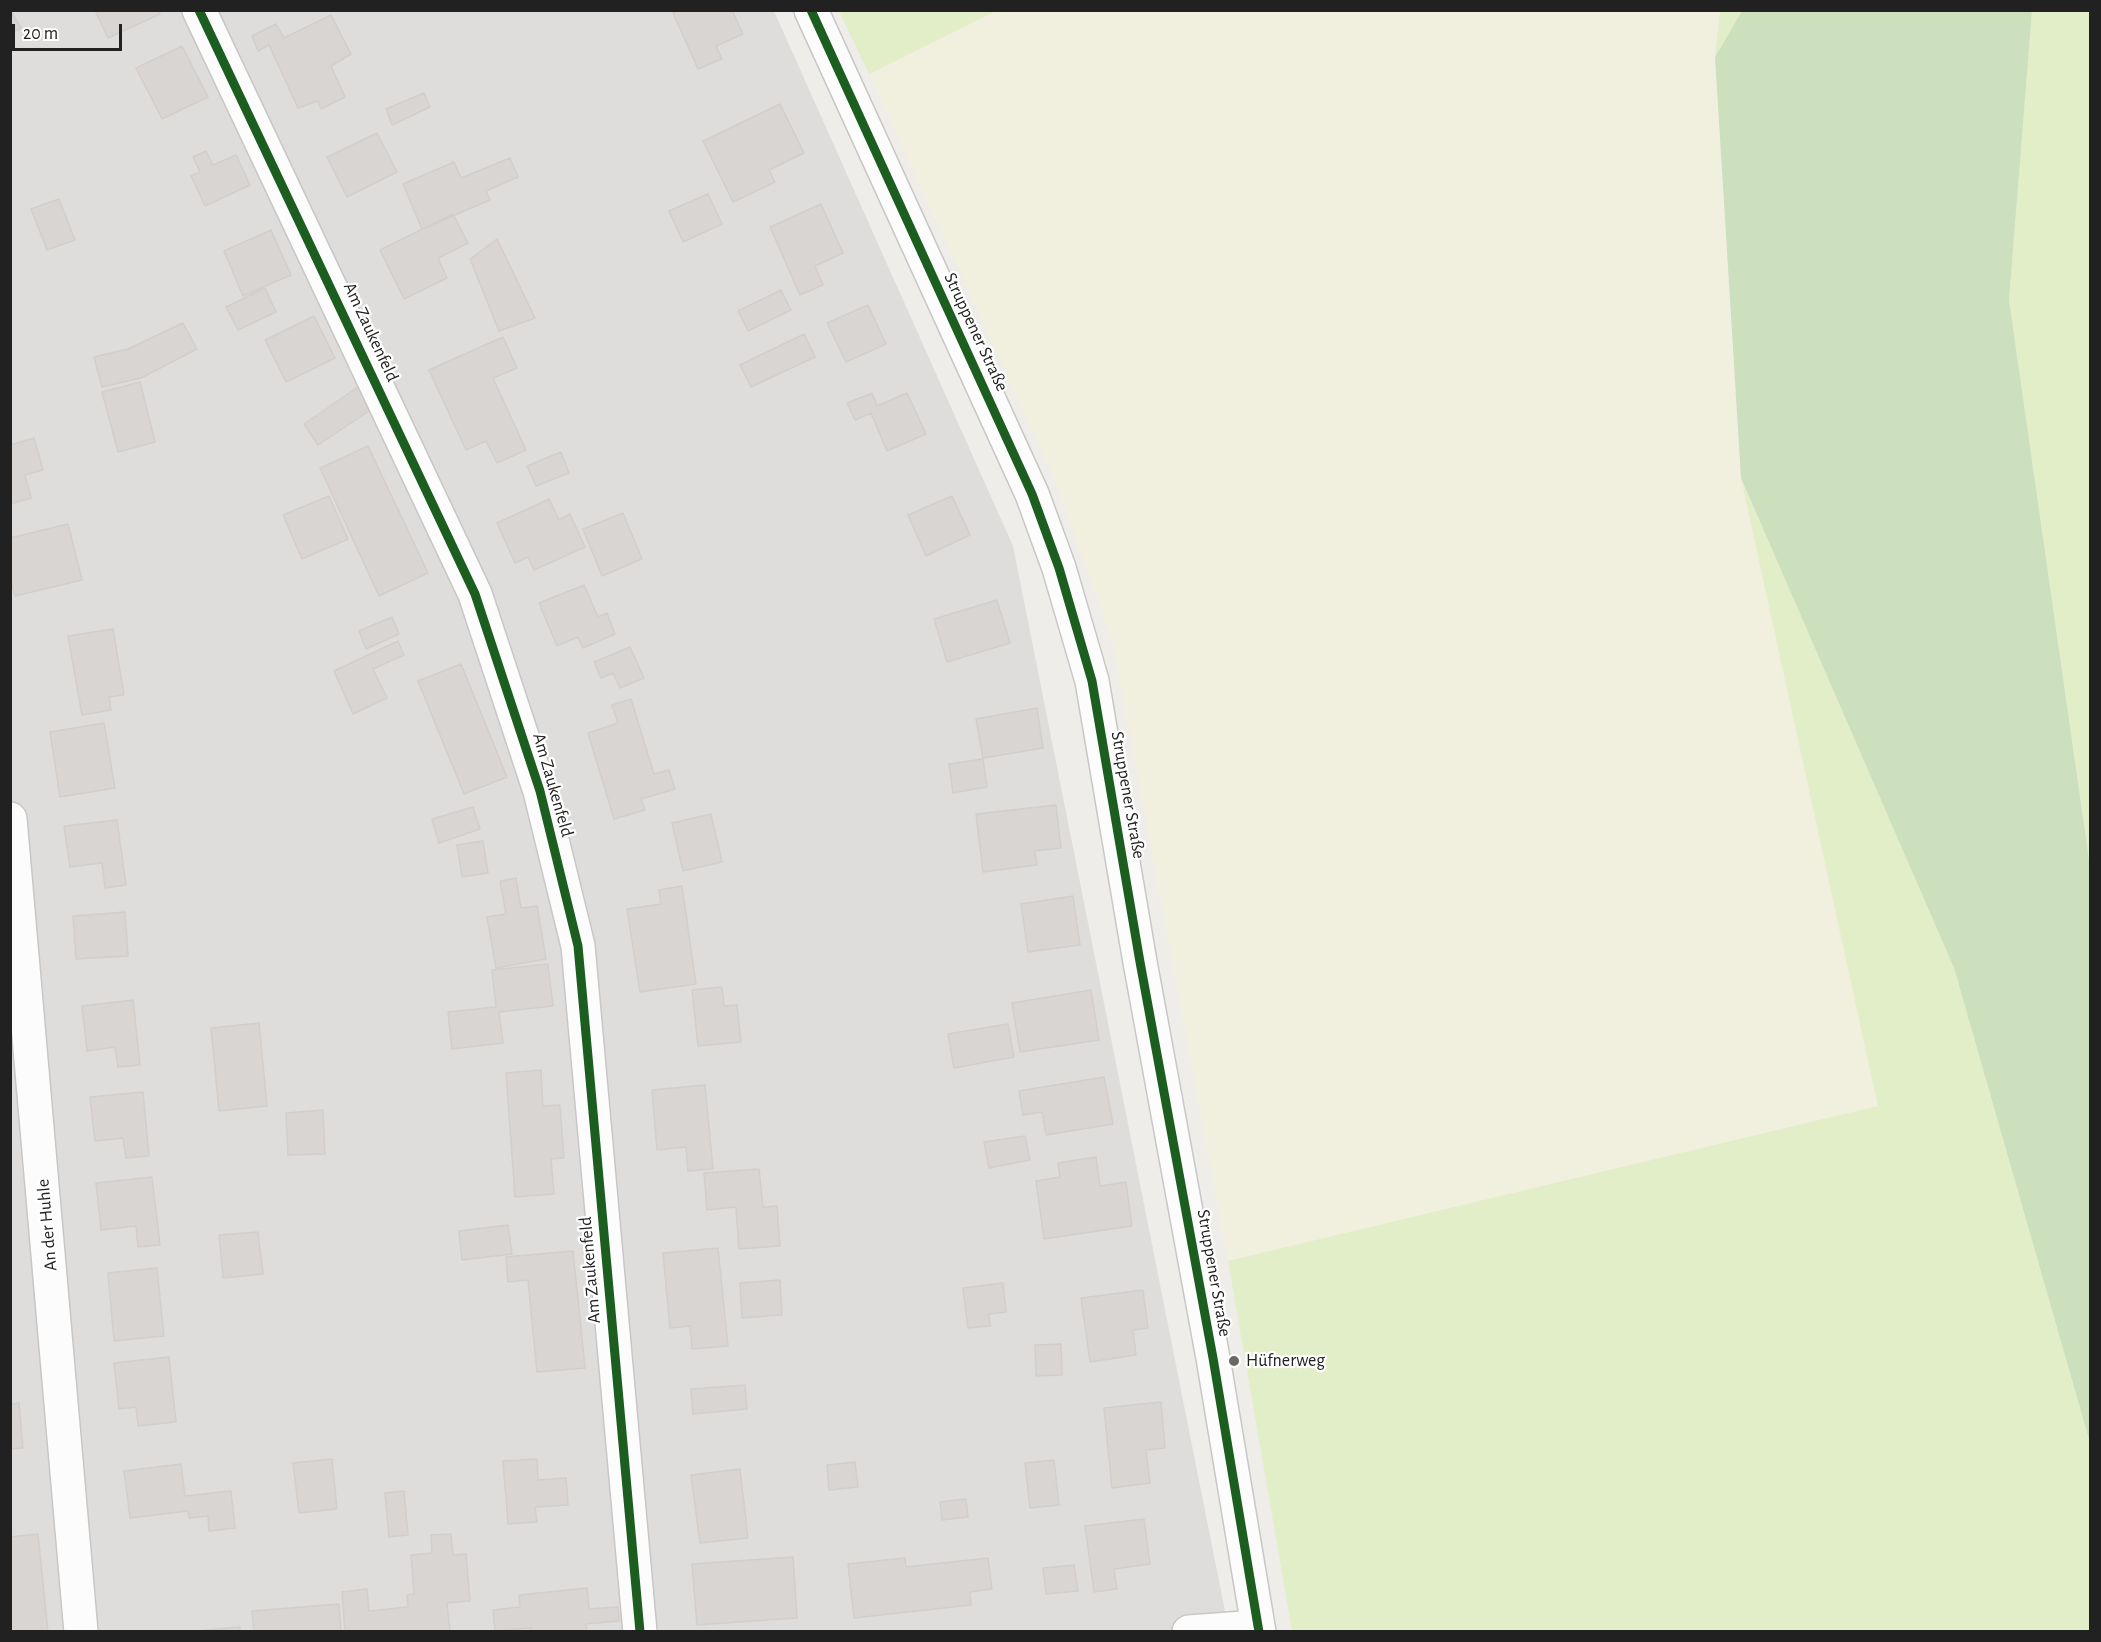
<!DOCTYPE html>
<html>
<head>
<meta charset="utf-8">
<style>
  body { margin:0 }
  #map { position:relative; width:2101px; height:1642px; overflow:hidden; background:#efedea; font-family:"Alegreya Sans",sans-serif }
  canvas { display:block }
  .frame { position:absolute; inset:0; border:12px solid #212121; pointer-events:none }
  .scale { position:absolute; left:12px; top:24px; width:110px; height:27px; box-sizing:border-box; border:3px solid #212121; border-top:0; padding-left:8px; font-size:18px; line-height:21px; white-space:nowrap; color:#212121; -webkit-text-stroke:4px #fff; paint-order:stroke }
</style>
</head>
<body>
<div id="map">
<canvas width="2101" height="1642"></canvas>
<div class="frame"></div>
<div class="scale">20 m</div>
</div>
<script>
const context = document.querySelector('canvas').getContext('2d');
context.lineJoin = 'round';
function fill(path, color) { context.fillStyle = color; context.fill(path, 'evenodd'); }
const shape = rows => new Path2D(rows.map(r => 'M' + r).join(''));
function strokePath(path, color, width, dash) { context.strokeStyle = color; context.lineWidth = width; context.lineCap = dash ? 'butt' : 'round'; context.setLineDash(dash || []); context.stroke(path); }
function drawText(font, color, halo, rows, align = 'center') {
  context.font = font + ' "Alegreya Sans",sans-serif'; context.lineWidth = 4.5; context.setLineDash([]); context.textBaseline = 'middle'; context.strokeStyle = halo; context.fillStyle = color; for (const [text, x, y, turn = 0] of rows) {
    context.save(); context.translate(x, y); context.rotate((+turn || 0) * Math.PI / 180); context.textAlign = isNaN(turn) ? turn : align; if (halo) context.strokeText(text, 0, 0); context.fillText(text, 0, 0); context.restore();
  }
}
fill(shape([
  [11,11,774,11,1013,546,1229,1631,11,1632]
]), '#dedddb');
fill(shape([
  [996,11,1720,11,1715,57,1741,478,1878,1106,1228,1261,1112,639,1054,478,869,74]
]), '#f1efdd');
fill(shape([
  [839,11,996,11,869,74],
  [1720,11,1742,11,1715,57],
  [2032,11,2090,11,2090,865,2009,300],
  [1741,478,1954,968,2090,1443,2090,1631,1292,1631,1228,1261,1878,1106]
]), '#e1eec7');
fill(shape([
  [1742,11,2032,11,2009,300,2090,866,2090,1443,1954,968,1741,478,1715,57]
]), '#cde0bd');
const building = shape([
  [10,10,21,28,10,33,10,10],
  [95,10,158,10,160,14,108,38,95,10],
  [680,10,732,10,743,34,716,46,722,59,698,69,673,13,680,10],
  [331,15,351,54,331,66,345,97,321,109,318,101,298,108,269,45,258,51,252,36,276,24,284,38,331,15],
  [182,46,208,97,162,119,136,68,182,46],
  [424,93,430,107,392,125,386,109,424,93],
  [780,104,804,153,769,170,775,182,733,202,703,141,780,104],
  [377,133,397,172,347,197,327,157,377,133],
  [206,151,213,165,236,155,250,185,205,206,191,176,200,172,193,157,206,151],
  [510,158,518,177,486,191,490,200,422,229,403,184,454,162,461,178,510,158],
  [708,194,722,224,683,242,669,211,708,194],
  [59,199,75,240,47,250,31,209,59,199],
  [821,204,843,253,815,266,823,285,800,295,770,227,821,204],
  [453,214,468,243,438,258,447,278,404,299,380,250,453,214],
  [271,230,291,275,243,296,224,251,271,230],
  [497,239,535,318,499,331,470,259,497,239],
  [265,288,276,312,238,330,226,307,265,288],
  [781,290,791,310,748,331,738,311,781,290],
  [868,305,886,344,846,362,827,323,868,305],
  [314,316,335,358,286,382,265,340,314,316],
  [183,323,197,349,141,378,102,387,94,357,128,349,183,323],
  [804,334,815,357,751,387,740,365,804,334],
  [503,337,517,368,493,378,526,450,497,463,486,441,466,450,429,370,503,337],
  [140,382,155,442,118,452,102,392,140,382],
  [361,385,375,407,318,445,304,424,361,385],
  [872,393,877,406,907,393,926,434,887,451,871,413,855,420,847,403,872,393],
  [34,438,43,470,25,475,31,498,10,504,10,445,34,438],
  [368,446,428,573,379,596,320,468,368,446],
  [561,452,569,473,536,486,527,466,561,452],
  [329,496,348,539,302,559,283,515,329,496],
  [952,496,970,535,926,556,908,515,952,496],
  [549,499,559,520,570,514,585,547,534,570,528,557,515,563,497,523,549,499],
  [623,513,642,559,602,576,583,529,623,513],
  [68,524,82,580,15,596,10,576,10,538,68,524],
  [584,585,598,617,607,613,615,634,583,648,578,637,557,646,539,603,584,585],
  [997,600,1010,643,947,662,934,619,997,600],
  [392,617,399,634,366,649,359,631,392,617],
  [113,629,124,695,109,697,111,710,82,715,68,636,113,629],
  [398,641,404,655,373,669,387,698,353,714,334,671,398,641],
  [630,647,644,678,620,688,613,673,601,678,594,662,630,647],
  [461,664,507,777,464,794,418,681,461,664],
  [631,699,654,774,669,770,675,789,641,799,645,810,614,819,588,733,618,723,612,705,631,699],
  [1037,708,1043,748,983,758,976,719,1037,708],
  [104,723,115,788,60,797,50,732,104,723],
  [983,759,987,787,953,793,949,764,983,759],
  [1056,805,1061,848,1035,851,1037,865,983,872,976,814,1056,805],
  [473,807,480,829,439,843,432,819,473,807],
  [711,814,722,862,683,871,672,823,711,814],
  [117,820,126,885,105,888,102,863,70,867,64,826,117,820],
  [483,841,488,873,462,877,457,845,483,841],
  [516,878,521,908,537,906,546,959,496,968,487,917,506,914,500,881,516,878],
  [682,886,696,984,640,992,627,909,661,904,659,890,682,886],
  [1073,896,1080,945,1028,952,1021,904,1073,896],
  [125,912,128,956,76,959,73,916,125,912],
  [548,964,553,1006,499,1012,503,1043,452,1049,448,1012,496,1007,492,970,548,964],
  [722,987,724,1006,737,1005,741,1042,698,1046,692,990,722,987],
  [1091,990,1099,1040,1020,1052,1012,1003,1091,990],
  [133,1000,140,1065,118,1067,115,1047,87,1051,82,1006,133,1000],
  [259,1023,267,1106,219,1111,211,1028,259,1023],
  [1008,1024,1014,1057,954,1068,948,1034,1008,1024],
  [541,1070,543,1106,560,1105,564,1158,551,1159,554,1194,515,1197,506,1073,541,1070],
  [1104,1077,1113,1124,1046,1135,1042,1112,1023,1115,1019,1091,1104,1077],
  [705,1085,713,1169,688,1171,686,1147,657,1150,652,1090,705,1085],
  [143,1092,149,1156,126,1158,123,1138,95,1141,90,1097,143,1092],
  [323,1110,325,1154,288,1155,286,1113,323,1110],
  [1025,1136,1030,1160,989,1168,984,1142,1025,1136],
  [1096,1157,1100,1186,1126,1182,1132,1226,1044,1239,1036,1181,1060,1177,1058,1163,1096,1157],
  [759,1169,763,1207,777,1206,780,1246,739,1249,736,1207,707,1210,704,1173,759,1169],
  [152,1177,160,1245,138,1247,136,1226,101,1230,96,1183,152,1177],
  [508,1225,512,1254,462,1260,459,1231,508,1225],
  [258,1232,263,1274,223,1278,219,1235,258,1232],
  [718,1248,728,1346,692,1349,690,1326,670,1328,663,1253,718,1248],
  [573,1251,585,1368,537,1372,528,1280,508,1282,506,1257,573,1251],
  [157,1268,164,1336,114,1341,108,1273,157,1268],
  [780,1280,782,1315,742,1318,740,1283,780,1280],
  [1003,1283,1006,1312,989,1314,990,1326,968,1328,963,1288,1003,1283],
  [1143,1290,1148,1328,1133,1330,1136,1355,1090,1362,1081,1298,1143,1290],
  [1061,1344,1062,1375,1036,1376,1035,1345,1061,1344],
  [169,1357,176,1422,138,1426,136,1407,119,1409,114,1363,169,1357],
  [745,1385,747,1409,693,1414,691,1389,745,1385],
  [1161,1402,1165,1448,1146,1450,1150,1483,1112,1488,1104,1408,1161,1402],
  [19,1403,23,1448,10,1449,10,1404,19,1403],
  [332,1459,337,1509,299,1513,293,1463,332,1459],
  [537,1459,538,1480,566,1478,568,1505,535,1507,537,1522,508,1524,503,1461,537,1459],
  [1054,1460,1059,1505,1030,1508,1025,1463,1054,1460],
  [855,1462,858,1487,829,1490,827,1465,855,1462],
  [181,1464,185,1496,231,1491,235,1528,209,1531,208,1516,189,1518,188,1511,130,1518,124,1471,181,1464],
  [740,1469,748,1538,700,1543,691,1475,740,1469],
  [404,1491,408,1535,389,1537,385,1493,404,1491],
  [966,1499,968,1517,942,1520,940,1502,966,1499],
  [1144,1519,1150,1564,1114,1569,1117,1589,1094,1592,1085,1526,1144,1519],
  [38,1534,48,1632,10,1632,10,1537,38,1534],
  [451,1534,453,1555,466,1554,470,1601,447,1603,450,1632,345,1632,342,1592,367,1589,369,1611,408,1607,407,1595,414,1594,411,1555,432,1553,431,1535,451,1534],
  [793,1557,797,1618,697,1625,692,1564,793,1557],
  [905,1558,906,1567,988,1558,992,1589,970,1592,971,1605,854,1618,848,1564,905,1558],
  [1074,1565,1078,1591,1046,1594,1043,1568,1074,1565],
  [587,1588,589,1609,618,1607,619,1621,586,1624,587,1632,531,1632,531,1628,495,1631,493,1610,520,1607,519,1595,587,1588],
  [339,1604,341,1632,254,1632,252,1611,339,1604],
  [240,1627,240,1632,185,1632,240,1627]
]);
fill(building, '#d8d5d3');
strokePath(building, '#d3cecb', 1.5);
const street = shape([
  [199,10,475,594,540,791,578,946,640,1632],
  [811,10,1032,494,1059,568,1092,681,1140,962,1213,1358,1259,1632],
  [10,819,81,1632],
  [1189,1632,1257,1627]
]);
strokePath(street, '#c8c7c6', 36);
strokePath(street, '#fdfcfc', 33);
strokePath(shape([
  [199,10,475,594,540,791,578,946,640,1632],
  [811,10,1032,494,1059,568,1092,681,1140,962,1213,1358,1259,1632]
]), '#1b5e20', 9);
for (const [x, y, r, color] of [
  [1234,1361,6,"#696867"]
]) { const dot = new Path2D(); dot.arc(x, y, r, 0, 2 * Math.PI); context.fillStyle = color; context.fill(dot); strokePath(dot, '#fff', 2); }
drawText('18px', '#212121', '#fff', [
  ["Am Zaukenfeld",371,332,65],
  ["Struppener Straße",976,332,65],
  ["Am Zaukenfeld",553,785,74],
  ["Struppener Straße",1128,795,80],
  ["An der Huhle",47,1225,-95],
  ["Am Zaukenfeld",590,1270,-95],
  ["Struppener Straße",1214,1273,80]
]);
drawText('18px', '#212121', '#fff', [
  ["Hüfnerweg",1246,1361]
], 'left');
</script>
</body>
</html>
